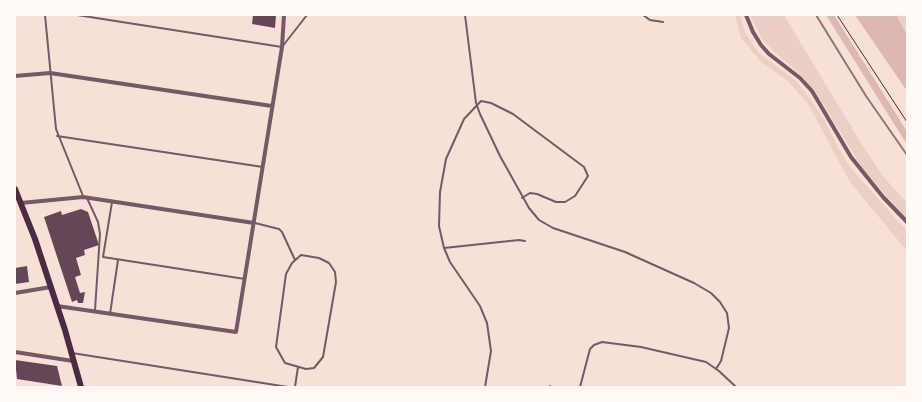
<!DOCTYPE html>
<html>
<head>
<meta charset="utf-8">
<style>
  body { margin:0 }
  #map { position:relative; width:922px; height:402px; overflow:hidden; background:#f7e1d7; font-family:Figtree,sans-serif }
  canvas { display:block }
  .frame { position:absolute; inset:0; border:16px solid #fffaf5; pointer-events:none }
</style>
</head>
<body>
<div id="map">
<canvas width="922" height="402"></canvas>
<div class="frame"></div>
</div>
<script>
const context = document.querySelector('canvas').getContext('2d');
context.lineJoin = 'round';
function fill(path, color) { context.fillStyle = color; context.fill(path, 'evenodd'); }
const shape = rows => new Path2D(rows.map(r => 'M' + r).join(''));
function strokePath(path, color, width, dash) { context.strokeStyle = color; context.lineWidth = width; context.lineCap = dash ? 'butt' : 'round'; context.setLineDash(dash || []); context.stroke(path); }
fill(shape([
  [735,15,740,15,745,32,758,52,795,80,808,96,824,119,838,147,850,167,907,231,907,251,850,182,808,104,788,81,762,63,741,38],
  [750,15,784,15,861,143,883,176,907,203,907,220,863,169,815,91,802,76,772,50,762,39],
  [896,15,907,15,907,34,905,30]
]), '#ebcfc5');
fill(shape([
  [855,15,896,15,907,34,907,91]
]), '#dcb8b0');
strokePath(shape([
  [830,15,907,138]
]), '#dcb8b0', 7);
fill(shape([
  [253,15,276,15,275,28,252,24],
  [81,209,88,212,99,245,84,250,85,255,76,258,81,275,75,277,80,293,85,292,83,303,78,303,77,300,72,302,44,217,61,211,62,215],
  [27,266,29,282,15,284,15,268],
  [15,360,57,366,62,386,17,379]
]), '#644757');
strokePath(shape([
  [837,15,907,122]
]), '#4a2c40', 1);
strokePath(shape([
  [45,15,56,129,83,196],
  [77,15,282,47,307,15],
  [465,15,476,103,480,114,500,156,529,208,539,220,553,228,625,252,694,283,711,293,720,302,727,313,729,328,721,361,716,369],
  [643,15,650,20,663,22],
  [57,136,263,167],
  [87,198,98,222,100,234,95,310],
  [112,202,103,257,245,279],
  [255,223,279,229,282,232,295,260],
  [444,248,519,240,525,241],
  [301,255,319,258,329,263,335,272,336,282,323,357,314,368,306,369,285,363,276,347,286,274,292,263,301,255],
  [110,314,118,260],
  [72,353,288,387],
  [295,387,298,367],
  [485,387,491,351,487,323,480,306,450,262,444,248,439,226,440,192,446,159,464,119,481,101,491,103,513,114,584,167,588,176,575,196,565,202,556,202,537,194,530,193,522,198],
  [549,387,550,386],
  [580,387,590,349,594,345,602,342,641,347,706,362,719,371,736,387]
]), '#755966', 2);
strokePath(shape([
  [746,15,753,32,761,45,769,54,800,78,812,91,851,157,883,197,907,222],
  [15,76,50,73,272,106],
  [21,203,83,197,254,223],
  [15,293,51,287],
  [57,306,236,332,282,47,284,15],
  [15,352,73,361]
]), '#755966', 4);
strokePath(shape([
  [15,189,35,239,65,330,81,387]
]), '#4a2c40', 6);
strokePath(shape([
  [816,15,866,96,907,155]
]), '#8f747c', 2);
</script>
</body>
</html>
